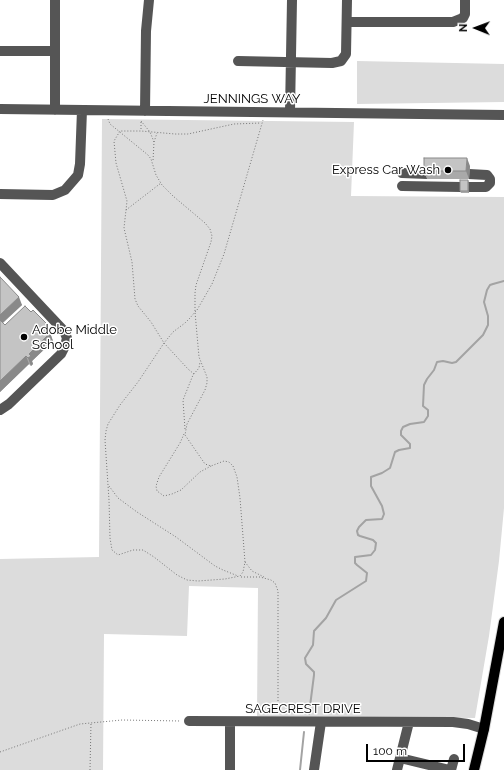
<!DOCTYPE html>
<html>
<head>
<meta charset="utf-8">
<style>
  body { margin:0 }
  #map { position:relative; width:504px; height:770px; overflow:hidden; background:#fff; font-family:Raleway,sans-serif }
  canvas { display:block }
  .north { position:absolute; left:456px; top:8px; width:40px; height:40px; -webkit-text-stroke:3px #fff; paint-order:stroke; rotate:271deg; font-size:11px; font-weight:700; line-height:16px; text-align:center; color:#000 }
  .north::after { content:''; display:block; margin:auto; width:14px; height:18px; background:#000; clip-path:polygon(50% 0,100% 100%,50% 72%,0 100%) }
  .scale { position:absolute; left:366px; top:744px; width:99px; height:18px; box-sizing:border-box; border:2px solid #000; border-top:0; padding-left:5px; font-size:12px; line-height:14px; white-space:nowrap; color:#000; -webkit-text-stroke:3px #fff; paint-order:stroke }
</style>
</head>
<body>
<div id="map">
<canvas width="504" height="770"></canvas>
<div class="north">N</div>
<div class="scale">100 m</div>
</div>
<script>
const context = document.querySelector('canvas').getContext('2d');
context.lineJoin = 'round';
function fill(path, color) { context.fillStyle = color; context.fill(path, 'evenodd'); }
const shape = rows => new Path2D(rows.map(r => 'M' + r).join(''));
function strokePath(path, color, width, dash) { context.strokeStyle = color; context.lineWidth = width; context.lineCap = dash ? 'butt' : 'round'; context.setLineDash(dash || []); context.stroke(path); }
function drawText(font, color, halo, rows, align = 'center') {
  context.font = font + ' Raleway,sans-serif'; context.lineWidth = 3; context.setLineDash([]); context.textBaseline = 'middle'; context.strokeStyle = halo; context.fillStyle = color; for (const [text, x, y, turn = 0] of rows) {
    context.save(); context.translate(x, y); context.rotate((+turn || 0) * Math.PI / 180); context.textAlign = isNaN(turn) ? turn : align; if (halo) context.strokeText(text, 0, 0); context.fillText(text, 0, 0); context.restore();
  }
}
fill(shape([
  [357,61,504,64,504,102,357,104],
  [102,119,354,122,351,196,504,197,504,508,499,561,489,636,475,718,257,716,258,588,189,586,187,636,104,634,103,770,0,770,0,559,99,557]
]), '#dcdcdc');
strokePath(shape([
  [309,714,314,675,314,672,306,664,305,658,313,645,314,631,326,618,336,600,366,581,367,573,357,565,355,563,355,557,371,555,375,550,376,543,373,540,360,536,358,535,357,531,359,527,366,520,382,519,384,514,382,506,371,486,371,477,382,473,390,468,395,452,399,450,410,448,410,444,401,435,401,431,403,427,410,424,424,422,428,416,428,410,423,406,424,385,427,379,434,370,437,362,443,361,452,363,456,362,483,335,488,325,488,316,484,302,487,290,490,285,493,284,504,281],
  [300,770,304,732]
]), '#a3a3a3', 2);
const major = shape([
  [474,770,484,729,504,622]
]);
strokePath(major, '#dbdbdb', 12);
strokePath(shape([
  [108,119,110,124,148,155,151,159,156,175,162,185,173,196,205,223,210,229,212,236,211,242,196,285,195,293,195,312,199,357,207,377,207,383,205,390,187,424,185,435,205,464,211,466,224,461,229,462,233,466,237,477,240,498,245,562,243,572,240,576,225,579,198,581,187,580,177,575,154,557,143,550,133,550,118,555,112,550,110,538,109,500,105,440,106,431,108,424,120,405,138,382,164,343,173,332,185,323,190,318,195,312,197,310,212,284,224,254,263,120],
  [141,121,150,132,154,142,153,161],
  [141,122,141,131],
  [154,142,157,133],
  [126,210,161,183],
  [194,374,188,369,164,343,151,322,138,306,135,299,132,262,124,228,127,201,116,163,114,141,120,131,141,131,175,134,188,134,234,124,261,123],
  [185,429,183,400,193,375,199,368,200,362],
  [184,434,180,443,159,477,156,486,157,491,164,496,172,494,181,490,200,472,211,466],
  [109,486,118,498,137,512,176,537,215,566,223,570,238,576],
  [245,562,252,571,264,577],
  [241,577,260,577,271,580,275,583,278,591,278,713],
  [0,752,80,724,122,720,180,721],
  [90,770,91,723]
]), '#777', 1, [1, 2]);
strokePath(shape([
  [347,22,453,22,463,18,465,14,465,0],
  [0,51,55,51],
  [238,61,332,63,341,61,346,54,347,0],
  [0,109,504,115],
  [55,110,55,0],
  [145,111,146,31,149,0],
  [290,112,292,0],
  [402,173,427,174],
  [402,186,461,187],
  [469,187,486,187,490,183,490,179,487,175,469,174],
  [0,194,53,195,65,190,78,175,80,164,82,110],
  [0,263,64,331,67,338,65,346,61,354,9,404,0,410],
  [189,721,453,722,468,724,484,729],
  [400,758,450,770],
  [230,770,230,722],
  [314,770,321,722],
  [397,770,409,722],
  [451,770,454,759]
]), '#555', 10);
strokePath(major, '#000', 10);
fill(shape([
  [470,166,469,179,427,179,424,171],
  [469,183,469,193,461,193,460,191],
  [0,277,22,305,3,323,5,325,31,312,47,324,53,341,32,361,33,364,31,366,29,364,0,392]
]), '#a9a9a9');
fill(shape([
  [467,158,470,166,469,179,466,171],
  [468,180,469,183,469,193,468,191],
  [19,297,22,305,0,325,0,315],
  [47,324,50,332,47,335,44,327],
  [50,333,53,341,32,361,33,364,31,366,28,358,29,354],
  [26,356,29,364,0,392,0,381]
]), '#898989');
const building = shape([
  [424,158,467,158,466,171,424,171,424,158],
  [460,180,468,180,468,191,460,191,460,180],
  [0,277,19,297,0,315,0,277],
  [25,306,31,312,33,310,47,324,44,327,50,333,29,354,31,356,28,358,26,356,0,381,0,320,5,325,25,306]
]);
fill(building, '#c4c4c4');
strokePath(building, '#898989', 1);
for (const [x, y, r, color] of [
  [448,170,4,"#000"],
  [24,337,4,"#000"]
]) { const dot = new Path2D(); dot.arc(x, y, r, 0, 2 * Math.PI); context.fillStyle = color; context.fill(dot); strokePath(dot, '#fff', 1.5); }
drawText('13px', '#000', '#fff', [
  ["JENNINGS WAY",252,99],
  ["SAGECREST DRIVE",303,709]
]);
drawText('13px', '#000', '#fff', [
  ["Express Car Wash",440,170],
  ["Adobe Middle",32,330,"left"],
  ["School",32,345,"left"]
], 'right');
</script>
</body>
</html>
